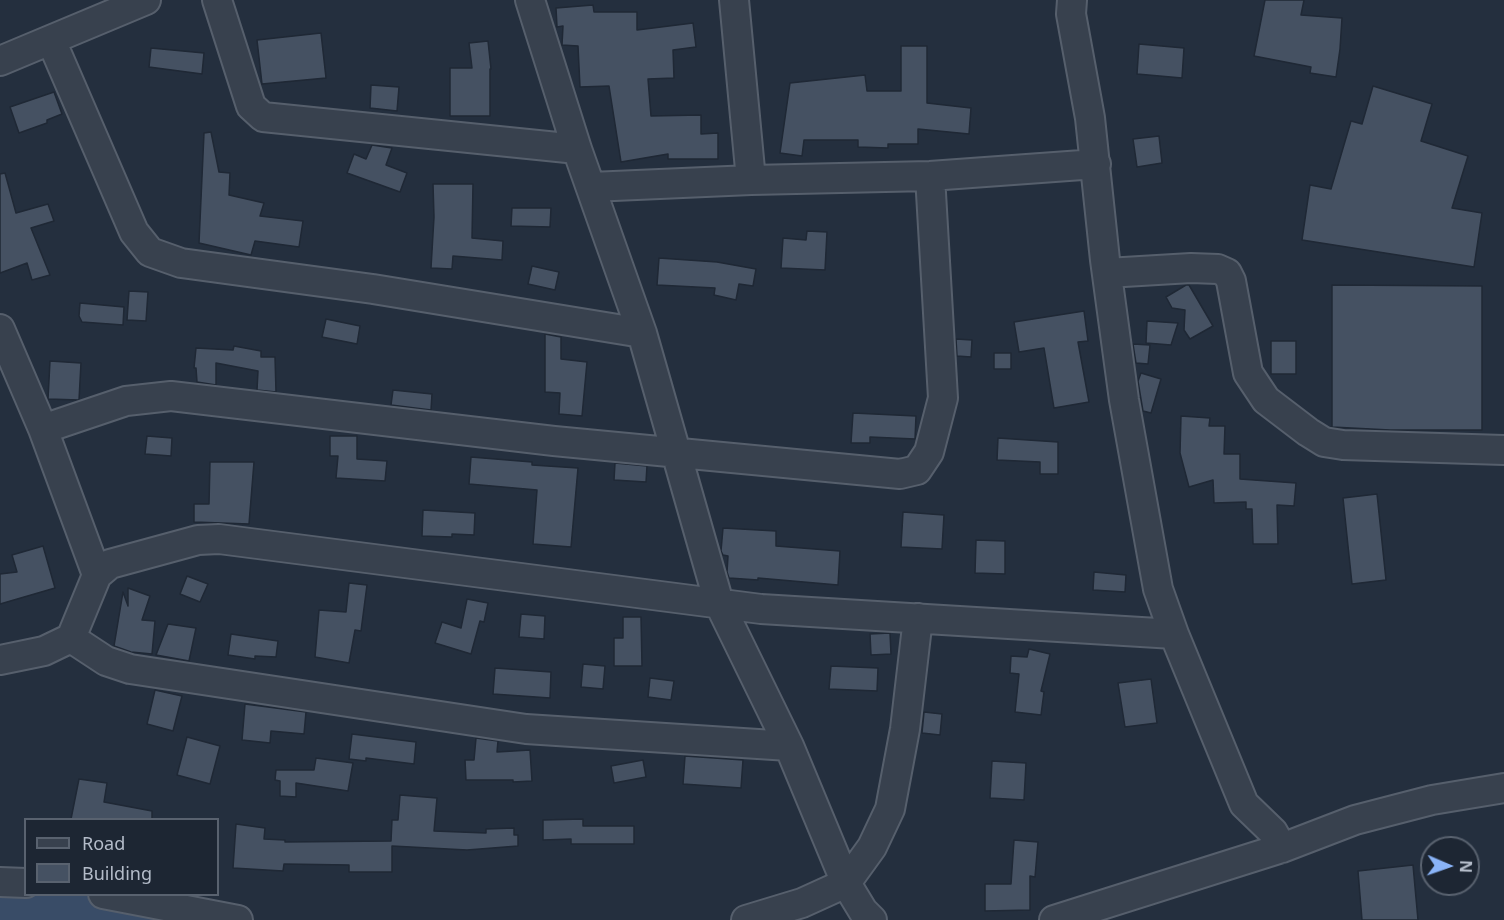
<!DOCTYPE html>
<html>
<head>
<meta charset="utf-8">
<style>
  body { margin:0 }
  #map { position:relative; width:1504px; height:920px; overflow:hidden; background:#242f3e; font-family:"Noto Sans",sans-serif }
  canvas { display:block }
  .legend { position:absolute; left:24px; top:818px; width:195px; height:78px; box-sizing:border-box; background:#1d2633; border:2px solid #59626f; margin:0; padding:8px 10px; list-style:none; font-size:18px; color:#b4bcc9 }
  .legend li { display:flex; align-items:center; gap:12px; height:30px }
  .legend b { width:30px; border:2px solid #59626f }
  .north { position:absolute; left:1420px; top:836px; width:60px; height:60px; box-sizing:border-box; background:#1d2633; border:2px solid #59626f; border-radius:50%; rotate:92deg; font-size:16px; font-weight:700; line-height:24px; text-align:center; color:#b4bcc9 }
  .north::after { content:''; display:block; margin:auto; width:21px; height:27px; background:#8ab4f8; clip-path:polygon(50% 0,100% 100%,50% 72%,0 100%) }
</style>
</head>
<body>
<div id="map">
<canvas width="1504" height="920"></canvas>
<ul class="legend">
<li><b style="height:8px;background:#38414e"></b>Road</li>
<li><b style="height:16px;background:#455162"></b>Building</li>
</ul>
<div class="north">N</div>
</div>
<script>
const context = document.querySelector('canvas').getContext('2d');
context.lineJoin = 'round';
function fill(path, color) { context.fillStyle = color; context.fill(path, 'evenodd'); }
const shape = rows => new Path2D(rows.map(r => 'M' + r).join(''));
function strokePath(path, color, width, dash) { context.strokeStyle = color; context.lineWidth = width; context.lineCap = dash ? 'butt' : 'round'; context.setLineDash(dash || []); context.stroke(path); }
fill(shape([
  [0,882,26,894,103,895,238,920,0,920]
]), '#394c67');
const building = shape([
  [1265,0,1304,0,1301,15,1342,18,1340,49,1336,77,1310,73,1311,67,1254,56,1265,0],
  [593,5,594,12,637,12,637,30,693,23,696,47,673,50,674,78,648,79,651,116,701,115,701,134,718,133,718,159,668,159,668,154,621,162,609,86,580,87,578,46,562,45,563,26,557,27,556,8,593,5],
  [321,33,326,78,262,84,257,40,321,33],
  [488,41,491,69,490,69,490,116,450,116,450,68,472,68,469,43,488,41],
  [1139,44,1184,48,1182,78,1137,74,1139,44],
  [901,46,927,46,927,103,971,108,969,134,918,129,918,144,888,144,888,148,858,147,858,140,804,140,802,156,780,153,790,83,865,75,867,91,901,91,901,46],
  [151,48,204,53,202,74,149,67,151,48],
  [371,85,399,87,397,111,370,108,371,85],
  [1373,86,1432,104,1421,141,1468,156,1452,208,1482,213,1474,267,1302,240,1310,185,1331,189,1351,121,1362,124,1373,86],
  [54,92,62,114,47,120,47,123,19,133,10,107,54,92],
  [211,132,219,172,230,173,229,195,264,203,260,216,303,221,299,247,255,241,251,255,199,243,204,133,211,132],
  [1159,136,1162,163,1137,167,1133,139,1159,136],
  [372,145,392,148,386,165,407,173,400,192,347,173,354,154,366,159,372,145],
  [5,173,16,213,48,204,54,221,31,228,50,275,32,280,27,263,0,273,0,174,5,173],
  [433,184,473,184,472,238,503,241,502,260,453,256,452,269,431,268,434,217,433,184],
  [512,208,551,208,550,227,511,226,512,208],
  [807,231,827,232,825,270,781,268,783,238,806,240,807,231],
  [659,258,717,262,756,269,753,286,739,284,736,300,714,295,715,288,657,285,659,258],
  [532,266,559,272,555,290,528,284,532,266],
  [1186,285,1189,285,1213,326,1190,339,1184,330,1185,310,1172,308,1166,297,1186,285],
  [1332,285,1482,286,1482,430,1390,430,1332,427,1332,285],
  [129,291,148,292,146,321,127,320,129,291],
  [80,303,124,307,123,325,82,322,79,316,80,303],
  [1084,311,1088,341,1078,342,1089,402,1054,408,1044,348,1019,352,1014,322,1084,311],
  [326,319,360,326,357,344,322,337,326,319],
  [1147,321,1178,323,1171,345,1146,343,1147,321],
  [545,334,561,337,561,359,587,362,582,416,559,414,560,393,545,392,545,334],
  [956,339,972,340,971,357,957,356,956,339],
  [1271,341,1296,341,1296,374,1271,374,1271,341],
  [1133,344,1150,345,1148,364,1136,363,1133,344],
  [234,346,261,351,261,357,275,357,276,392,257,390,258,371,216,363,216,385,197,382,196,368,194,368,196,348,233,350,234,346],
  [994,353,1011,353,1011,369,994,369,994,353],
  [50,361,81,363,79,400,48,399,50,361],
  [1141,373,1161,379,1151,413,1143,411,1138,381,1141,373],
  [393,390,432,394,431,410,391,405,393,390],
  [853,413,916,416,915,439,870,437,870,443,851,443,853,413],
  [1181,416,1210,418,1209,426,1225,426,1224,454,1240,454,1240,479,1296,483,1294,506,1277,505,1278,544,1253,544,1252,509,1246,509,1246,502,1214,503,1213,480,1189,487,1180,453,1181,416],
  [147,436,172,438,171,456,145,454,147,436],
  [330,436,357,436,357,459,387,461,385,481,336,478,338,456,330,456,330,436],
  [998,438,1058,442,1058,474,1040,474,1040,462,997,460,998,438],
  [471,457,532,462,532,465,578,468,571,547,533,544,537,490,469,484,471,457],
  [210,462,254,462,249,524,194,522,194,504,209,504,210,462],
  [615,463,647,466,646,482,614,480,615,463],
  [1377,494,1386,580,1352,584,1343,498,1377,494],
  [423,510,475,513,474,535,452,534,452,537,422,536,423,510],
  [903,512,944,515,942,549,901,547,903,512],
  [723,528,776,531,776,546,840,551,838,585,758,578,758,580,729,578,727,572,728,556,723,555,721,551,723,528],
  [976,540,1005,541,1005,574,975,573,976,540],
  [43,546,55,588,0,604,0,574,17,572,12,555,43,546],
  [1094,572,1126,575,1125,592,1093,590,1094,572],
  [187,576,208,584,200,602,180,594,187,576],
  [349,583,367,585,361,631,355,630,349,663,315,657,319,610,346,612,349,583],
  [128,588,150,596,142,620,155,621,152,654,131,652,114,646,123,592,128,606,128,588],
  [467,599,488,603,484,622,480,621,471,654,435,643,442,622,461,628,467,599],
  [521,614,545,616,544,639,519,637,521,614],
  [623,617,641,617,642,666,614,666,614,638,623,638,623,617],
  [168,624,196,628,189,661,156,655,168,624],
  [890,633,891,654,871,655,870,634,890,633],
  [231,634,278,641,276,657,255,656,255,659,228,655,231,634],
  [1029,649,1050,654,1041,691,1044,692,1041,715,1015,712,1019,674,1010,673,1011,656,1027,657,1029,649],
  [583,664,605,666,603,689,581,687,583,664],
  [831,666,878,668,877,691,829,689,831,666],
  [495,668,551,672,550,698,493,694,495,668],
  [650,678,674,681,671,700,648,697,650,678],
  [1151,679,1157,723,1125,727,1118,683,1151,679],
  [155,690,182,696,173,731,147,724,155,690],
  [245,704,306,712,304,734,271,731,270,743,242,740,245,704],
  [924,712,942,714,940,735,922,733,924,712],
  [352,734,416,742,414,764,366,758,366,761,349,759,352,734],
  [187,737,220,746,210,784,177,775,187,737],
  [476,738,498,741,497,752,530,750,532,781,513,782,513,780,466,780,465,760,474,760,476,738],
  [685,756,743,760,741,788,683,784,685,756],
  [316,758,353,763,348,791,296,783,296,797,280,796,280,781,275,780,276,770,314,770,316,758],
  [643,760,646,777,614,783,611,766,643,760],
  [992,761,1026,763,1024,800,990,798,992,761],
  [79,779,107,783,104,802,152,811,152,819,71,819,79,779],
  [400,795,437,798,434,831,486,833,486,829,514,828,514,835,518,835,518,846,467,850,392,846,392,872,349,872,349,865,284,864,283,871,233,868,236,824,265,828,264,839,285,840,285,842,391,841,392,820,398,820,400,795],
  [583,819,583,826,634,826,634,844,571,844,571,839,543,840,543,820,583,819],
  [1014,840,1038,842,1035,877,1030,876,1030,910,985,911,985,884,1011,884,1014,840],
  [1413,865,1418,920,1362,920,1358,871,1413,865]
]);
fill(building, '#455162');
strokePath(building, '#1f2835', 1.5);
const minor = shape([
  [217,0,251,106,263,117,577,149],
  [530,0,577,149,642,333,719,603,789,746,846,883,863,911,872,920],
  [734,0,751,180],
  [1072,0,1071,14,1090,118,1105,260,1124,400,1158,589,1174,634,1244,804,1273,832,1282,848],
  [51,40,134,232,150,252,181,263,373,289,642,333],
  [0,61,146,0],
  [591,187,751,180,930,176,1096,164],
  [1107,273,1191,268,1218,269,1227,273,1231,281,1248,373,1266,400,1308,432,1324,442,1343,445,1504,450],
  [0,329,43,429,97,575],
  [43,429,126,401,171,396,554,441,900,474,917,470,929,452,943,398,930,176],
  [71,638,106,661,130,669,526,729,789,746],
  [0,660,44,651,71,638,97,575,110,564,198,540,219,539,761,609,1174,634],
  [0,882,26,883],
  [103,894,238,920],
  [746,920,802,903,846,883,872,847,890,809,905,729,918,618],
  [1054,920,1282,848,1355,820,1432,800,1504,788]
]);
strokePath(minor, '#565f6c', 32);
strokePath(minor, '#38414e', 28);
</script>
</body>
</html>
